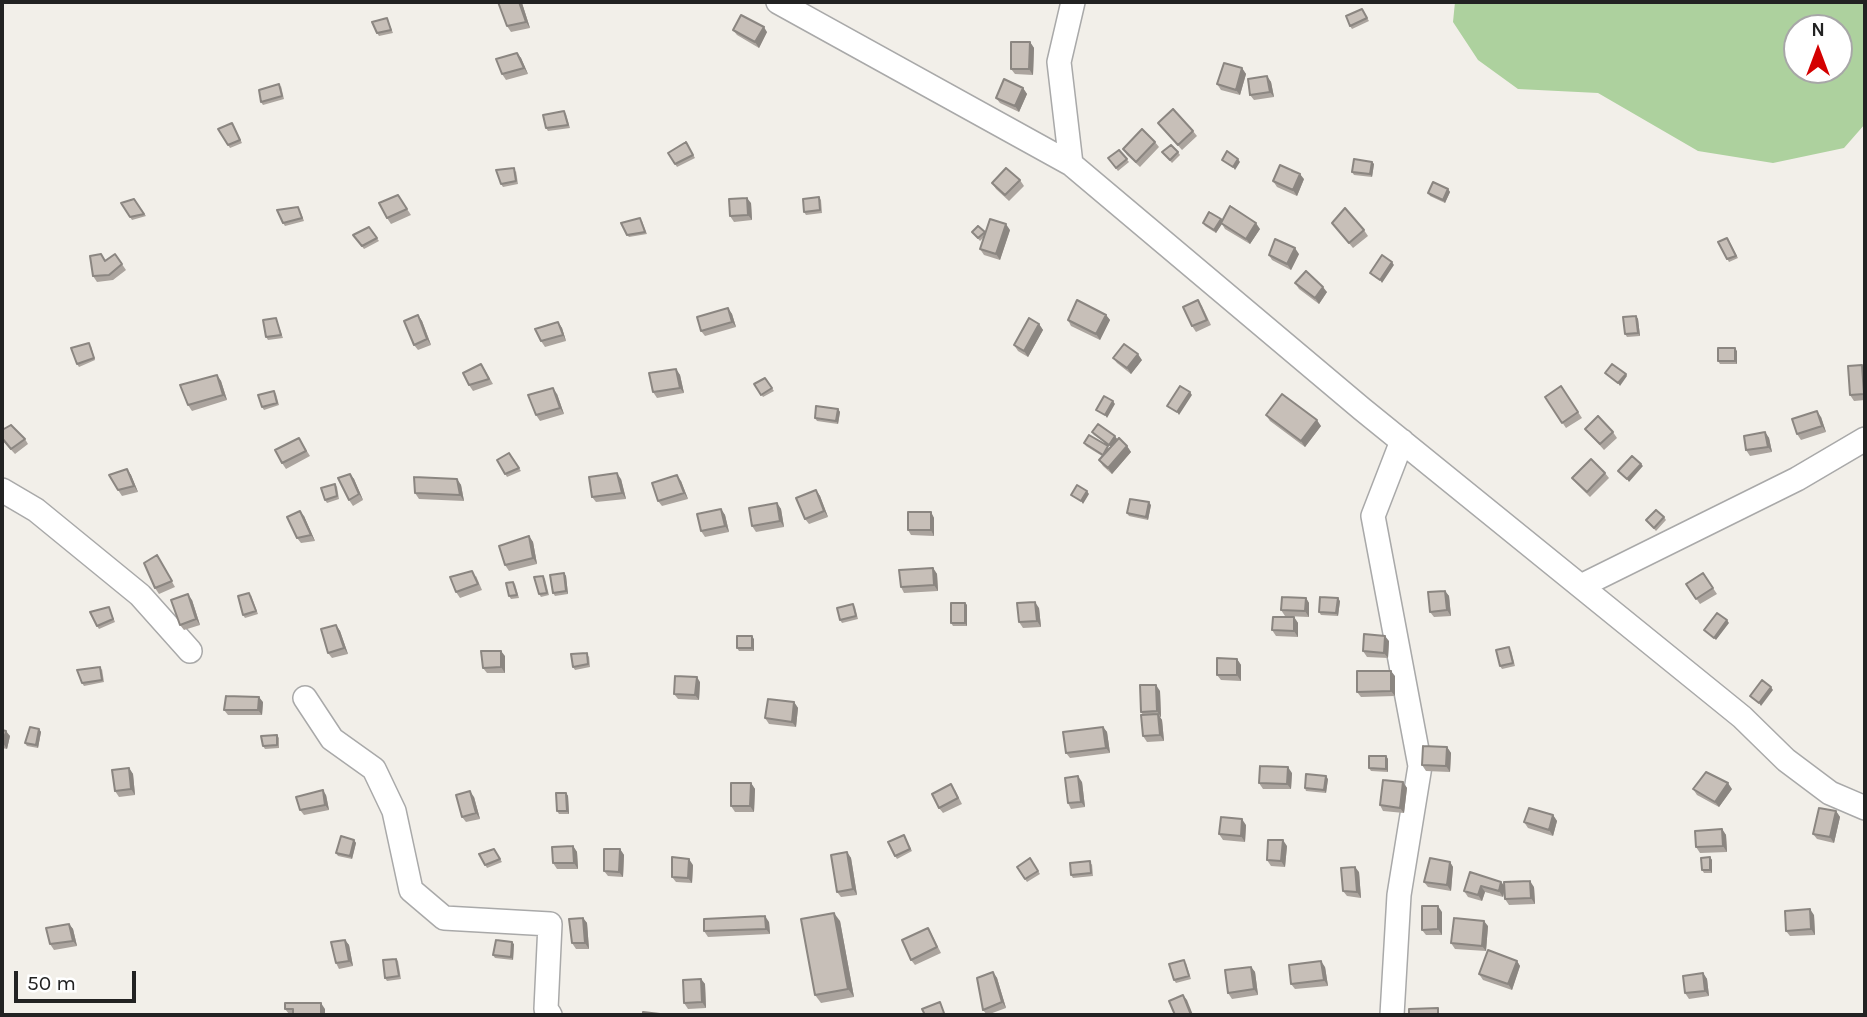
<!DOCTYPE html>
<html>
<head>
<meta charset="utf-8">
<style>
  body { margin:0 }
  #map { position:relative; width:1867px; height:1017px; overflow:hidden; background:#f2efe9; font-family:Karla,sans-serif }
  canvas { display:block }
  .frame { position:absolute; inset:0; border:4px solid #222; pointer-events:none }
  .north { position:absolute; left:1783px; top:14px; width:70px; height:70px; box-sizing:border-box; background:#fff; border:2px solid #a7a7a7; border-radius:50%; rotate:0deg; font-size:19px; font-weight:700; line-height:28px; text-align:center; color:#222 }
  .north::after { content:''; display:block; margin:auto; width:24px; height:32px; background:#d40000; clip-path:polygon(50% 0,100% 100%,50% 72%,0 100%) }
  .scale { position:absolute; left:14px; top:971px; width:122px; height:32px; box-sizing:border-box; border:4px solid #222; border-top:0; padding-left:9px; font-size:21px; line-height:24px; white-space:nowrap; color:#222; -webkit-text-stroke:5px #fff; paint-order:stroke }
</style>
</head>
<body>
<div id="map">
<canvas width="1867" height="1017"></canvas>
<div class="frame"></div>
<div class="north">N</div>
<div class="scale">50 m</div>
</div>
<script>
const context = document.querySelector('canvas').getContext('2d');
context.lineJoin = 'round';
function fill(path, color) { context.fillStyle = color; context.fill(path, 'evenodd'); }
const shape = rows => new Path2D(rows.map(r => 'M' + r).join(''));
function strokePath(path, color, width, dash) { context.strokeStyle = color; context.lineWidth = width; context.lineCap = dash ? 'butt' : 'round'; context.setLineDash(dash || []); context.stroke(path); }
fill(shape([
  [1455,2,1865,2,1865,124,1844,148,1773,163,1698,151,1598,93,1518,89,1478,60,1453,22],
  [1797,28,1839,28,1839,70,1797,70]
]), '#add19e');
const minor = shape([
  [778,2,1071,164,1362,409,1742,717,1786,760,1830,793,1865,808],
  [1071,164,1059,62,1073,2],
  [2,490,36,510,140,595,190,651],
  [1581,586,1797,479,1865,439],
  [305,698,332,739,374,769,394,811,411,890,444,918,550,924,546,1009,550,1015],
  [1392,1015,1399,895,1420,766,1373,516,1402,441]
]);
strokePath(minor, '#a9a9a9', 26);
strokePath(minor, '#fff', 23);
fill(shape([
  [522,3,530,28,511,32,507,26],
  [1362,9,1369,21,1352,29,1350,26],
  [387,18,393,33,379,36,377,33],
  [733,30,767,32,759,48,737,35],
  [1030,42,1034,48,1033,75,1015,74,1011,69],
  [517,53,521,58,528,74,506,80,502,74],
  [1242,68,1246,74,1240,95,1221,90,1217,84],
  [1267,76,1271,82,1274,97,1254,100,1250,95],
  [281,86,284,99,263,105,261,102],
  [1023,88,1027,94,1019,112,1000,103,996,98],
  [564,111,566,114,570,128,548,131,546,128],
  [1158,123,1193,131,1197,136,1182,150],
  [234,126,242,143,230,148,218,129],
  [686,142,695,158,677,167,668,153],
  [1155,142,1159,147,1140,167,1127,155,1123,149],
  [1119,150,1129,162,1118,171,1108,158],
  [1162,152,1178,152,1180,155,1172,163],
  [1372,162,1374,164,1372,177,1354,175,1352,172],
  [516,171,518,184,503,187,501,184],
  [1304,179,1297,196,1277,187,1273,181],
  [1020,180,1024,186,1009,201,996,189,992,183],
  [1448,189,1450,192,1445,203,1430,196,1428,193],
  [398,195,411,215,391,224,387,218],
  [819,197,821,200,822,213,806,215,804,212],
  [134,199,146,216,132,220,130,217],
  [751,203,752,220,734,222,730,216],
  [300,210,304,221,285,226,283,223],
  [1221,219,1222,221,1260,229,1250,244,1225,229,1222,224,1216,233,1205,226,1203,223],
  [642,221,647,234,629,237,627,235],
  [1332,223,1364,230,1368,236,1353,248],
  [978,226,985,233,1010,230,1000,260,984,255,980,249,984,237,980,241,972,232],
  [369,227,379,241,364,249,353,235],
  [1729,241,1738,258,1729,262,1718,242],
  [115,254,126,270,113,280,97,282,93,276,105,260],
  [1299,254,1291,270,1272,260,1269,255],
  [1295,283,1327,292,1319,304,1299,289],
  [1198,300,1202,306,1211,325,1196,332,1192,326],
  [728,308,732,314,736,327,705,336,701,331],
  [418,315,422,321,431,345,418,350,414,345],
  [1106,315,1110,320,1100,340,1071,326,1068,320],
  [1636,316,1638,319,1640,336,1627,337,1625,334],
  [276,318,283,338,268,340,266,337],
  [558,322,562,328,566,341,545,347,541,341],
  [1039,324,1043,330,1028,357,1018,351,1014,345],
  [91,346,95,360,79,367,77,364],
  [1737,351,1737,364,1720,364,1718,361],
  [1113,358,1142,360,1131,374,1117,363],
  [1862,365,1865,370,1865,400,1854,401,1850,395],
  [676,369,680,375,684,393,657,398,653,392],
  [485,370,493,384,473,391,469,385],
  [217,375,221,381,227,400,192,411,188,405],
  [765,378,774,391,763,397,754,384],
  [1561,386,1582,418,1566,428,1545,397],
  [274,391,276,394,279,405,264,410,262,407],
  [557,394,564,414,540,421,536,415],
  [838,409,840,412,838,424,817,421,815,418],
  [1266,415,1321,426,1305,447,1270,421],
  [1821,417,1826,432,1801,440,1797,434],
  [1585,429,1613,432,1617,438,1604,450],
  [2,430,25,439,28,444,15,454,2,440],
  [1092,432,1115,436,1117,439,1127,446,1131,452,1112,474,1103,466,1099,460,1102,456,1086,446,1084,443,1109,448,1111,447,1094,435],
  [1765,432,1769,438,1772,452,1750,456,1746,450],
  [299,438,310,456,286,469,282,463],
  [509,453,521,471,507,477,497,460],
  [127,469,131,475,138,492,122,496,118,490],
  [1605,473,1609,478,1590,497,1576,483,1572,478],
  [350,474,354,479,363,500,353,506,349,500],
  [457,479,461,485,464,501,419,499,415,493],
  [621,479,626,499,596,502,592,497],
  [681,481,688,499,662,506,658,501],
  [335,484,337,487,339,499,327,503,325,500],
  [816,490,820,496,828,517,809,524,805,519],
  [777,503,781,509,784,527,756,532,752,526],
  [1151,505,1148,520,1129,516,1127,513],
  [721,509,725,515,729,532,705,537,701,531],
  [931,512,934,518,934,536,911,535,908,530],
  [304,516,315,541,301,543,297,538],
  [1664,517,1666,520,1656,531,1646,520],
  [529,536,533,542,537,564,509,571,505,565],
  [157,555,175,587,159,594,155,588],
  [933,568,937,574,938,591,904,593,901,587],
  [564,573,566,576,568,594,555,596,553,593],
  [1703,573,1717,594,1700,604,1686,584],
  [476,576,482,590,460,598,456,592],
  [543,576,545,579,549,595,541,597,539,594],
  [513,582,515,584,519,598,511,599,509,596],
  [1445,591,1449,596,1451,616,1434,617,1430,612],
  [251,595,258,614,245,618,243,615],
  [1306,598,1309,603,1309,617,1285,616,1281,610],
  [192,600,200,625,184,630,180,625],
  [1340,601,1338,616,1321,615,1319,612],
  [965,603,967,605,967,626,953,626,951,623],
  [853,604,855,607,858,619,842,623,840,620],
  [109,607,115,622,99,629,97,626],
  [1039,608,1041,627,1023,628,1019,622],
  [1294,617,1298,623,1298,637,1276,636,1272,630],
  [336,625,340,631,348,654,332,658,328,653],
  [754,639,754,651,739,651,737,648],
  [1389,641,1388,658,1367,657,1363,651],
  [1511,650,1515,666,1502,669,1500,666],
  [505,656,505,673,487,673,483,668],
  [589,656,590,667,575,670,573,667],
  [1237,659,1241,665,1241,681,1221,680,1217,675],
  [102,669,104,682,84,686,82,683],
  [1395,676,1395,696,1361,697,1357,692],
  [700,682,699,700,678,699,674,694],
  [1160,691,1161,717,1160,717,1162,720,1164,741,1147,742,1143,736,1143,715,1141,712],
  [263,702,262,715,228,715,224,710],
  [794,702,798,708,796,727,769,724,765,718],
  [1103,727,1107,732,1110,753,1070,758,1066,753],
  [39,729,41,732,38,748,27,746,25,743],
  [2,730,10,736,7,749,2,748],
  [277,735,279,738,279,748,265,749,263,746],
  [1447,747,1451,753,1450,772,1426,771,1422,765],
  [1386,756,1388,759,1388,772,1371,771,1369,768],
  [129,768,133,774,135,795,119,797,115,791],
  [1292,773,1291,789,1263,789,1259,783],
  [1328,779,1326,793,1306,791,1305,788],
  [1082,782,1085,807,1071,809,1068,803],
  [1403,782,1407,788,1404,813,1383,811,1380,805],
  [751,783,755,789,754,812,735,812,731,806],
  [1693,789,1732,789,1719,807,1697,795],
  [955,790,962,804,943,813,939,808],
  [566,793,568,796,569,814,559,814,557,811],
  [326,795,329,810,304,815,300,810],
  [474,797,480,819,466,822,462,817],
  [1836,811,1840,817,1834,843,1817,839,1813,834],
  [1553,815,1557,821,1553,836,1528,828,1524,822],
  [1246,825,1245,842,1223,840,1219,834],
  [1722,829,1726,835,1727,852,1700,853,1696,847],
  [904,835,912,851,897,859,895,856],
  [354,840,356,843,352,859,338,856,336,853],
  [573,846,577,852,578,869,557,869,553,863],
  [1287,846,1285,867,1271,866,1267,860],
  [494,849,502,862,487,868,479,854],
  [620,849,624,855,623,877,608,876,604,871],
  [847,852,851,858,857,895,841,897,837,892],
  [1710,857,1712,860,1712,873,1704,873,1702,870],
  [1030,858,1040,874,1027,882,1017,867],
  [1450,862,1453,867,1451,891,1428,887,1424,882],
  [1092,864,1093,876,1073,878,1071,875],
  [693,865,692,883,676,882,672,877],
  [1359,872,1361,898,1347,896,1343,891],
  [1501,882,1505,886,1534,887,1535,904,1509,905,1505,899,1505,890,1503,897,1485,892,1482,901,1468,897,1464,891],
  [1442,912,1442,935,1426,935,1422,930],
  [1814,915,1815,935,1790,936,1786,931],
  [583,918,587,923,589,949,576,949,572,943],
  [840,921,854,997,821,1003,815,995],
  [769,922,770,934,708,937,704,931],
  [69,924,73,929,77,946,54,950,50,944],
  [1488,926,1486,951,1455,949,1451,943],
  [928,928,931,933,941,953,915,965,911,960],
  [345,940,349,945,353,966,339,969,336,963],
  [514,944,513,960,495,958,493,955],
  [396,959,398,961,401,979,387,981,385,978],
  [1517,961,1520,966,1512,990,1483,980,1479,974],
  [1186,963,1191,979,1176,983,1174,980],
  [1251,967,1255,972,1258,995,1232,999,1228,993],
  [1325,967,1328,986,1295,989,1291,984],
  [993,972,997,978,1006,1008,987,1015,983,1010],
  [1703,973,1707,979,1709,996,1689,999,1685,993],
  [701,979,705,984,706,1008,688,1009,684,1003],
  [285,1009,325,1009,325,1015,289,1014]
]), '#aba49e');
fill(shape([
  [519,2,522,3,530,28,526,22],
  [764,27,767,32,759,48,755,42],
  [1030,42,1034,48,1033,75,1029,69],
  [517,53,521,58,528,74,524,68],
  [1242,68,1246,74,1240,95,1236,90],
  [1267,76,1271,82,1274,97,1270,92],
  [1023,88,1027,94,1019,112,1015,106],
  [1238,159,1240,162,1235,170,1233,167],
  [1372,162,1374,164,1372,177,1370,174],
  [1300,174,1304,179,1297,196,1293,190],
  [1448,189,1450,192,1445,203,1443,200],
  [747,198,751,203,752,220,748,215],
  [1221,219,1223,222,1216,233,1214,230],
  [1256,223,1260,229,1250,244,1246,239],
  [1006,224,1010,230,1000,260,996,254],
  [1295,248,1299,254,1291,270,1287,264],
  [1392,262,1394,265,1382,283,1380,280],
  [1323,287,1327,292,1319,304,1315,298],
  [728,308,732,314,736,327,732,322],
  [418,315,422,321,431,345,427,339],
  [1106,315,1110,320,1100,340,1096,334],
  [1636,316,1638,319,1640,336,1638,333],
  [558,322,562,328,566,341,563,335],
  [1039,324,1043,330,1028,357,1024,351],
  [1735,348,1737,351,1737,364,1735,361],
  [1138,354,1142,360,1131,374,1127,368],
  [1862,365,1865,370,1865,396,1864,394],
  [676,369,680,375,684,393,680,388],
  [1626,374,1627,376,1620,386,1618,383],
  [217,375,221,381,227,400,223,395],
  [553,388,557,394,564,414,560,408],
  [1190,392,1192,395,1179,415,1177,412],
  [1113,401,1115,404,1107,418,1105,415],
  [838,409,840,412,838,424,836,421],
  [1817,411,1821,417,1826,432,1822,426],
  [1317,420,1321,426,1305,447,1301,441],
  [1765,432,1769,438,1772,452,1768,447],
  [1115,436,1117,439,1111,447,1109,445],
  [1127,446,1131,452,1112,474,1108,468],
  [1641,464,1643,466,1629,482,1627,479],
  [127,469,131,475,138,492,134,486],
  [617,473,621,479,626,499,622,493],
  [350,474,354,479,363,500,359,494],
  [677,475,681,481,688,499,684,493],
  [457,479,461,485,464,501,460,495],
  [816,490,820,496,828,517,824,511],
  [1087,491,1089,494,1083,504,1081,501],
  [1149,502,1151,505,1148,520,1146,517],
  [777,503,781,509,784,527,780,521],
  [721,509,725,515,729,532,725,526],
  [300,511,304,516,315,541,311,535],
  [931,512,934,518,934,536,931,530],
  [529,536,533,542,537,564,533,558],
  [933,568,937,574,938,591,934,585],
  [564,573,566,576,568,594,566,591],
  [1445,591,1449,596,1451,616,1447,610],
  [188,594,192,600,200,625,196,619],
  [1306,598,1309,603,1309,617,1305,611],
  [1338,598,1340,601,1338,616,1336,613],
  [1035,602,1039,608,1041,627,1037,621],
  [965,603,967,605,967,626,965,623],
  [1294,617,1298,623,1298,637,1294,631],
  [1727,620,1729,623,1716,640,1714,638],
  [336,625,340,631,348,654,344,648],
  [752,636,754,639,754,651,752,648],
  [1385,636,1389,641,1388,658,1384,653],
  [501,651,505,656,505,673,501,667],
  [1237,659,1241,665,1241,681,1237,675],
  [1391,671,1395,676,1395,696,1391,691],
  [697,677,700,682,699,700,695,695],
  [1156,685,1160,691,1161,717,1157,711],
  [1771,687,1773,690,1761,706,1759,703],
  [259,697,263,702,262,715,258,710],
  [794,702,798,708,796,727,792,722],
  [1158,714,1162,720,1164,741,1160,735],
  [1103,727,1107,732,1110,753,1106,748],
  [39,729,41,732,38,748,36,745],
  [6,731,10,736,7,749,3,743],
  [1447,747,1451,753,1450,772,1446,766],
  [1386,756,1388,759,1388,772,1386,769],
  [1288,767,1292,773,1291,789,1287,784],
  [129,768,133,774,135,795,131,789],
  [1078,776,1082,782,1085,807,1081,802],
  [1326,776,1328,779,1326,793,1324,790],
  [1403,782,1407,788,1404,813,1400,808],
  [751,783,755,789,754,812,750,806],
  [1728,783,1732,789,1719,807,1715,802],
  [323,790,326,795,329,810,325,805],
  [470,791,474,797,480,819,476,813],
  [566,793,568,796,569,814,567,811],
  [1836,811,1840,817,1834,843,1830,837],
  [1553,815,1557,821,1553,836,1549,830],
  [1242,819,1246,825,1245,842,1241,836],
  [1722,829,1726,835,1727,852,1723,846],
  [354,840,356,843,352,859,350,856],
  [1283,840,1287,846,1285,867,1281,861],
  [573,846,577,852,578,869,574,863],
  [620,849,624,855,623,877,619,872],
  [847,852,851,858,857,895,853,889],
  [1710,857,1712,860,1712,873,1710,870],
  [689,859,693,865,692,883,688,878],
  [1450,862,1453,867,1451,891,1447,885],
  [1355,867,1359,872,1361,898,1357,892],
  [1530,881,1534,887,1535,904,1531,898],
  [1501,882,1505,887,1503,897,1499,891],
  [1481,886,1485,892,1482,901,1478,895],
  [1438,906,1442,912,1442,935,1438,929],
  [1810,909,1814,915,1815,935,1811,929],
  [834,913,840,921,854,997,848,989],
  [765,916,769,922,770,934,766,929],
  [583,918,587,923,589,949,585,943],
  [1484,921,1488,926,1486,951,1482,946],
  [69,924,73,929,77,946,73,941],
  [345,940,349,945,353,966,349,961],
  [512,942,514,944,513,960,511,957],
  [1321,961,1325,967,1328,986,1324,980],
  [1517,961,1520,966,1512,990,1508,984],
  [1251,967,1255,972,1258,995,1254,989],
  [993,972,997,978,1006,1008,1002,1002],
  [1703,973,1707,979,1709,996,1705,991],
  [701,979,705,984,706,1008,702,1002],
  [1183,995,1187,1000,1193,1015,1191,1015],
  [321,1003,325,1009,325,1015,321,1015]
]), '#8b8681');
const building = shape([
  [498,2,519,2,526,22,507,26,498,2],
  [1362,9,1367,18,1350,26,1346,16,1362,9],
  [741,15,764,27,755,42,733,30,741,15],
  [387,18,391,30,377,33,372,22,387,18],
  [1011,42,1030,42,1029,69,1011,69,1011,42],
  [517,53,524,68,502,74,496,59,517,53],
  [1224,63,1242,68,1236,90,1217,84,1224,63],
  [1267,76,1270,92,1250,95,1248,79,1267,76],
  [1004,79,1023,88,1015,106,996,98,1004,79],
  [279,84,282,96,261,102,259,90,279,84],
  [1173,109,1193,131,1178,145,1158,123,1173,109],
  [564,111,568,125,546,128,543,115,564,111],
  [232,123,240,140,228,145,218,129,232,123],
  [1142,129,1155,142,1136,162,1123,149,1142,129],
  [686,142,693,155,675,164,668,153,686,142],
  [1171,145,1178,152,1170,160,1162,152,1171,145],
  [1119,150,1127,159,1116,168,1108,158,1119,150],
  [1227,151,1238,159,1233,167,1222,160,1227,151],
  [1354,159,1372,162,1370,174,1352,172,1354,159],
  [1280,165,1300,174,1293,190,1273,181,1280,165],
  [514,168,516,181,501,184,496,170,514,168],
  [1006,168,1020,180,1005,195,992,183,1006,168],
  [1433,182,1448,189,1443,200,1428,193,1433,182],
  [398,195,407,209,387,218,379,203,398,195],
  [819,197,820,210,804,212,803,199,819,197],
  [747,198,748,215,730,216,729,199,747,198],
  [134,199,144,214,130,217,121,203,134,199],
  [1230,206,1256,223,1246,239,1221,223,1230,206],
  [298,207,302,218,283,223,277,210,298,207],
  [1345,208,1364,230,1349,243,1332,223,1345,208],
  [1209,212,1221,219,1214,230,1203,223,1209,212],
  [640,218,645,232,627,235,621,223,640,218],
  [990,219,1006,224,996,254,980,249,990,219],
  [978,226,985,232,978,238,972,232,978,226],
  [369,227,377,238,362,246,353,235,369,227],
  [1727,238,1736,256,1727,259,1718,242,1727,238],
  [1275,239,1295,248,1287,264,1269,255,1275,239],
  [101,254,105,261,115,254,122,264,109,275,93,276,90,256,101,254],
  [1382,255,1392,262,1380,280,1370,273,1382,255],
  [1306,271,1323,287,1315,298,1295,283,1306,271],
  [1077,300,1106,315,1096,334,1068,320,1077,300],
  [1198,300,1207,320,1192,326,1183,307,1198,300],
  [728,308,732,322,701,331,697,317,728,308],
  [418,315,427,339,414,345,404,321,418,315],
  [1636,316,1638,333,1625,334,1623,317,1636,316],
  [276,318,281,335,266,337,263,320,276,318],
  [1029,318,1039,324,1024,351,1014,345,1029,318],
  [558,322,563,335,541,341,535,329,558,322],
  [89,343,94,358,77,364,71,348,89,343],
  [1124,344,1138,354,1127,368,1113,358,1124,344],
  [1718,348,1735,348,1735,361,1718,361,1718,348],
  [481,364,489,379,469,385,463,373,481,364],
  [1612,364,1626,374,1618,383,1605,373,1612,364],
  [1862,365,1864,394,1850,395,1848,366,1862,365],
  [676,369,680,388,653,392,649,373,676,369],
  [217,375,223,395,188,405,180,385,217,375],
  [765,378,772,388,761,395,754,384,765,378],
  [1180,386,1190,392,1177,412,1167,406,1180,386],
  [1561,386,1578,412,1562,423,1545,397,1561,386],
  [553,388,560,408,536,415,528,395,553,388],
  [274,391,277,403,262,407,258,395,274,391],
  [1282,394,1317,420,1301,441,1266,415,1282,394],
  [1104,396,1113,401,1105,415,1096,410,1104,396],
  [816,406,838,409,836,421,815,418,816,406],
  [1817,411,1822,426,1797,434,1792,419,1817,411],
  [1598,416,1613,432,1600,444,1585,429,1598,416],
  [1098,424,1115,436,1109,445,1092,432,1098,424],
  [11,425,25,439,11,449,2,438,2,430,11,425],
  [1765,432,1768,447,1746,450,1744,436,1765,432],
  [1089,435,1108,446,1103,455,1084,443,1089,435],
  [299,438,306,451,282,463,275,450,299,438],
  [1119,438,1127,446,1108,468,1099,460,1119,438],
  [509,453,519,468,505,474,497,460,509,453],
  [1632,456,1641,464,1627,479,1618,471,1632,456],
  [1591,459,1605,473,1587,492,1572,478,1591,459],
  [127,469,134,486,118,490,109,475,127,469],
  [617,473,622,493,592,497,589,477,617,473],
  [350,474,359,494,349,500,338,478,350,474],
  [677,475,684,493,658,501,652,483,677,475],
  [414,477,457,479,460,495,415,493,414,477],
  [335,484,337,496,325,500,321,488,335,484],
  [1077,485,1087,491,1081,501,1071,495,1077,485],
  [816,490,824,511,805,519,796,498,816,490],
  [1130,499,1149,502,1146,517,1127,513,1130,499],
  [777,503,780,521,752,526,749,508,777,503],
  [721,509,725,526,701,531,697,514,721,509],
  [1656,510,1664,517,1654,528,1646,520,1656,510],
  [300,511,311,535,297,538,287,517,300,511],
  [908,512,931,512,931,530,908,530,908,512],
  [529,536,533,558,505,565,499,546,529,536],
  [157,555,172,581,155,588,144,563,157,555],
  [933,568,934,585,901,587,899,570,933,568],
  [472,571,478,584,456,592,450,577,472,571],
  [564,573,566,591,553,593,550,575,564,573],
  [1703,573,1713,588,1696,599,1686,584,1703,573],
  [543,576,547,593,539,594,534,577,543,576],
  [513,582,517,595,509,596,506,583,513,582],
  [1445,591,1447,610,1430,612,1428,592,1445,591],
  [249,593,256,611,243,615,238,596,249,593],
  [188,594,196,619,180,625,171,600,188,594],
  [1282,597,1306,598,1305,611,1281,610,1282,597],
  [1320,597,1338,598,1336,613,1319,612,1320,597],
  [1035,602,1037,621,1019,622,1017,603,1035,602],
  [951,603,965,603,965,623,951,623,951,603],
  [853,604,856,616,840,620,837,608,853,604],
  [109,607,113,619,97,626,90,612,109,607],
  [1717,613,1727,620,1714,638,1704,630,1717,613],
  [1273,617,1294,617,1294,631,1272,630,1273,617],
  [336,625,344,648,328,653,321,629,336,625],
  [1364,634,1385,636,1384,653,1363,651,1364,634],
  [737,636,752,636,752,648,737,648,737,636],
  [1509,647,1513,663,1500,666,1496,650,1509,647],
  [481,651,501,651,501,667,483,668,481,651],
  [587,653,588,664,573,667,571,654,587,653],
  [1217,658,1237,659,1237,675,1217,675,1217,658],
  [100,667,102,680,82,683,77,670,100,667],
  [1357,671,1391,671,1391,691,1357,692,1357,671],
  [675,676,697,677,695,695,674,694,675,676],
  [1762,680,1771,687,1759,703,1750,696,1762,680],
  [1140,685,1156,685,1157,711,1141,712,1140,685],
  [226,696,259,697,258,710,224,710,226,696],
  [768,699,794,702,792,722,765,718,768,699],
  [1158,714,1160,735,1143,736,1141,715,1158,714],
  [30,727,39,729,36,745,25,743,30,727],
  [1103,727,1106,748,1066,753,1063,732,1103,727],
  [2,730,6,731,3,743,2,743,2,730],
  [277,735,277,745,263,746,261,736,277,735],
  [1423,746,1447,747,1446,766,1422,765,1423,746],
  [1369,756,1386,756,1386,769,1369,768,1369,756],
  [1260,766,1288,767,1287,784,1259,783,1260,766],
  [129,768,131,789,115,791,112,770,129,768],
  [1706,772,1728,783,1715,802,1693,789,1706,772],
  [1306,774,1326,776,1324,790,1305,788,1306,774],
  [1078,776,1081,802,1068,803,1065,778,1078,776],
  [1383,780,1403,782,1400,808,1380,805,1383,780],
  [731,783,751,783,750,806,731,806,731,783],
  [951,784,958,798,939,808,932,794,951,784],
  [323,790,325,805,300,810,296,797,323,790],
  [470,791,476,813,462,817,456,795,470,791],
  [556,793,566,793,567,811,557,811,556,793],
  [1529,808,1553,815,1549,830,1524,822,1529,808],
  [1819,808,1836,811,1830,837,1813,834,1819,808],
  [1221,817,1242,819,1241,836,1219,834,1221,817],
  [1722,829,1723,846,1696,847,1695,831,1722,829],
  [904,835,910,849,895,856,888,842,904,835],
  [341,836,354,840,350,856,336,853,341,836],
  [1268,840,1283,840,1281,861,1267,860,1268,840],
  [573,846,574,863,553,863,552,847,573,846],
  [494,849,500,859,485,865,479,854,494,849],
  [604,849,620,849,619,872,604,871,604,849],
  [847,852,853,889,837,892,831,855,847,852],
  [672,857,689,859,688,878,672,877,672,857],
  [1710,857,1710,870,1702,870,1701,858,1710,857],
  [1030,858,1038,871,1025,879,1017,867,1030,858],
  [1430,858,1450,862,1447,885,1424,882,1430,858],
  [1090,861,1091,873,1071,875,1070,863,1090,861],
  [1355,867,1357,892,1343,891,1341,868,1355,867],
  [1470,872,1501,882,1499,891,1481,886,1478,895,1464,891,1470,872],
  [1530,881,1531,898,1505,899,1504,882,1530,881],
  [1422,906,1438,906,1438,929,1422,930,1422,906],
  [1810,909,1811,929,1786,931,1785,911,1810,909],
  [834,913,848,989,815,995,801,919,834,913],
  [765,916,766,929,704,931,704,919,765,916],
  [583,918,585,943,572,943,569,919,583,918],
  [1454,918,1484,921,1482,946,1451,943,1454,918],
  [69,924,73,941,50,944,46,928,69,924],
  [928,928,937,947,911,960,902,940,928,928],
  [345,940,349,961,336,963,331,942,345,940],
  [496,940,512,942,511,957,493,955,496,940],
  [1488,950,1517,961,1508,984,1479,974,1488,950],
  [396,959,399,976,385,978,383,960,396,959],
  [1184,960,1189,976,1174,980,1169,964,1184,960],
  [1321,961,1324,980,1291,984,1289,965,1321,961],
  [1251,967,1254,989,1228,993,1225,970,1251,967],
  [993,972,1002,1002,983,1010,977,978,993,972],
  [1703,973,1705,991,1685,993,1683,976,1703,973],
  [701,979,702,1002,684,1003,683,980,701,979],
  [1183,995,1191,1015,1175,1015,1169,1001,1183,995],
  [940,1002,944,1013,939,1015,925,1015,922,1009,940,1002],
  [285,1003,321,1003,321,1015,293,1015,293,1009,285,1009,285,1003],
  [1438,1008,1438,1015,1409,1015,1409,1009,1438,1008],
  [643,1012,660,1014,660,1015,643,1015,643,1012]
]);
fill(building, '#c7bfb8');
strokePath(building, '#8b8681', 2);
</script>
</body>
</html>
